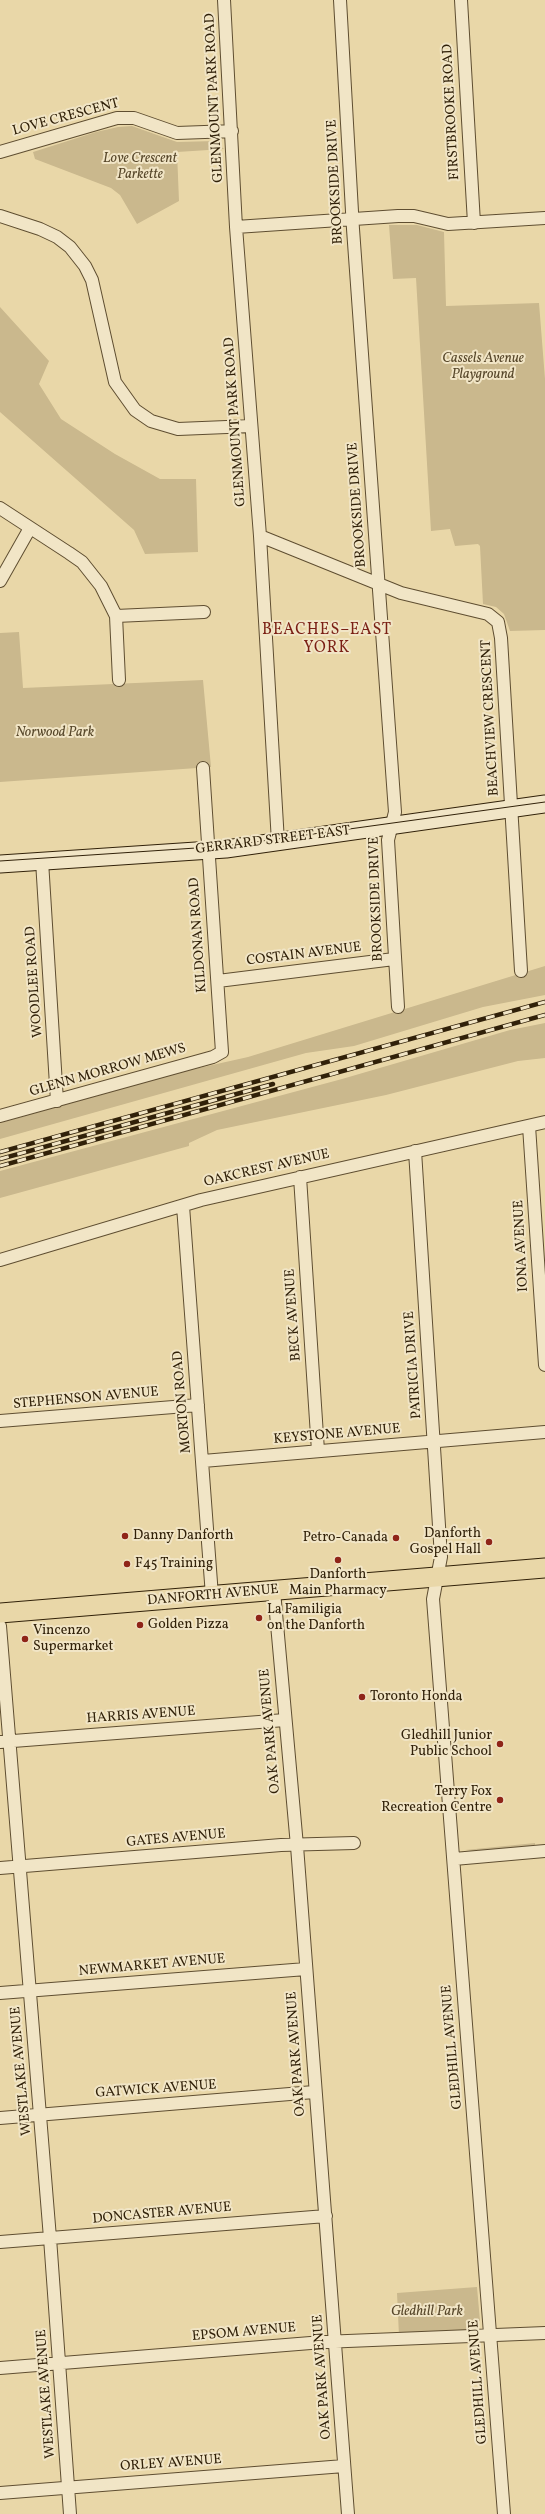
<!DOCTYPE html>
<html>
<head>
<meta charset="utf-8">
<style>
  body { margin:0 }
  canvas { display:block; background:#e9d7a8 }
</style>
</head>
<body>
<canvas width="545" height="2514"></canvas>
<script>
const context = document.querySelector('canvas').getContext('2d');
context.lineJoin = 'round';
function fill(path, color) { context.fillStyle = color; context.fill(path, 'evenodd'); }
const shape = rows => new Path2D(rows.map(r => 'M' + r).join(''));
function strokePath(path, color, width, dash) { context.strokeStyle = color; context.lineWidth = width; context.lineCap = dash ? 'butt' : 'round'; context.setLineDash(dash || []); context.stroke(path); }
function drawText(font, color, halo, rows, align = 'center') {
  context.font = font + ' Vollkorn,serif'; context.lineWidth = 4; context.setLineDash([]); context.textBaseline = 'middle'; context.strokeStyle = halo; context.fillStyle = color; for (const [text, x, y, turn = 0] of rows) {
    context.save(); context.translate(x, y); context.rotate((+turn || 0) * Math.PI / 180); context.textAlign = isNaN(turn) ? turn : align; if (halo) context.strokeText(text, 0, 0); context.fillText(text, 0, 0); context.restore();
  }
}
fill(shape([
  [132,126,177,142,215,141,224,149,177,152,179,201,137,224,120,195,111,188,35,159,33,152,96,132,118,127],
  [389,225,417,225,444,232,446,306,539,303,545,379,545,630,510,631,504,614,496,607,483,604,480,546,478,544,455,546,450,529,431,531,416,278,393,279],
  [0,307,49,361,39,384,61,419,115,454,160,479,196,479,198,552,145,554,134,530,0,412],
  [19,632,23,688,203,680,211,767,0,782,0,633],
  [545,966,545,995,483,1007,354,1046,306,1053,0,1139,0,1123,181,1072,248,1057],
  [545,1023,545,1058,518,1061,386,1095,217,1130,189,1143,189,1146,0,1198,0,1171,342,1079,510,1030],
  [535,1843,535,1846,474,1851,465,1850],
  [477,2287,480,2321,470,2324,471,2330,399,2336,397,2293]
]), '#cab88d');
const street = shape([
  [224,0,236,227,260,536,278,842],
  [340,0,353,229,395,812,388,840,398,1007],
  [461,0,474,223],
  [0,152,117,118,134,118,177,133,232,131],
  [0,216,40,229,57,237,70,247,85,266,92,280,115,382,135,410,151,421,178,429,251,426],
  [236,227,398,216,414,216,448,224,545,218],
  [0,508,69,553,82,562,101,586,116,616,119,680],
  [260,536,401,593,488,614,498,622,501,638,521,971],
  [0,581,30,528],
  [116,616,204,612],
  [42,861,57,1101],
  [218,981,394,959],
  [0,1116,213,1057,222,1052,203,768],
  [529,1126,545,1365],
  [415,1151,441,1557,433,1599,504,2514],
  [300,1177,318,1451],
  [183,1206,212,1596],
  [0,1260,201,1200,545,1122],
  [0,1421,198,1405],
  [203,1461,545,1432],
  [274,1591,297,1846,348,2514],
  [0,1626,50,2238,70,2514],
  [0,1742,285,1720],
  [454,1859,545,1851],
  [0,1868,281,1845,354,1843],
  [0,1993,306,1969],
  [0,2118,314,2092],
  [0,2242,326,2216],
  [0,2368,323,2342,545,2333],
  [0,2493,344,2466]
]);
const secondary = shape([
  [0,864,226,849,545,804]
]);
const primary = shape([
  [0,1613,545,1568]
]);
strokePath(street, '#5f4e31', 14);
strokePath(secondary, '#312109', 19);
strokePath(primary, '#312109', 21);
strokePath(street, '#f1e5c6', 12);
strokePath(secondary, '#f1e5c6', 17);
strokePath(primary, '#e9d7a8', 19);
strokePath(shape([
  [0,861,226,846,545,802]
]), '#312109', 1);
const rail = shape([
  [0,1152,545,1002],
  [0,1159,273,1084],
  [0,1166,545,1015]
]);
strokePath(rail, '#312109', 4.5);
strokePath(rail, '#f1e5c6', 3, [9]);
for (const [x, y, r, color] of [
  [125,1536,4,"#8f2418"],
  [396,1538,4,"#8f2418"],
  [489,1542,4,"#8f2418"],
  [338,1560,4,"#8f2418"],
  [127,1564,4,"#8f2418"],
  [259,1618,4,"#8f2418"],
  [140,1625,4,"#8f2418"],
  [25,1639,4,"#8f2418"],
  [362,1697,4,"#8f2418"],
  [500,1744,4,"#8f2418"],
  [500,1800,4,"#8f2418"]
]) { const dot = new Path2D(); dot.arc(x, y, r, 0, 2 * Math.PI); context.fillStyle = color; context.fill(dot); strokePath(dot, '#f1e5c6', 1.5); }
drawText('14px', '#312109', '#f1e5c6', [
  ["GLENMOUNT PARK ROAD",215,98,-93],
  ["FIRSTBROOKE ROAD",452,112,-93],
  ["LOVE CRESCENT",66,118,-15],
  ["BROOKSIDE DRIVE",336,182,-93],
  ["GLENMOUNT PARK ROAD",236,422,-94],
  ["BROOKSIDE DRIVE",358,505,-94],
  ["BEACHVIEW CRESCENT",491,718,-93],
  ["GERRARD STREET EAST",273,841,-7],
  ["BROOKSIDE DRIVE",377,899,-92],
  ["KILDONAN ROAD",199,935,-94],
  ["COSTAIN AVENUE",304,955,-7],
  ["WOODLEE ROAD",35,982,-94],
  ["GLENN MORROW MEWS",108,1071,-16],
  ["OAKCREST AVENUE",267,1169,-13],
  ["IONA AVENUE",522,1246,-93],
  ["BECK AVENUE",294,1315,-94],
  ["PATRICIA DRIVE",414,1365,-94],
  ["STEPHENSON AVENUE",86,1399,-5],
  ["MORTON ROAD",183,1402,-95],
  ["KEYSTONE AVENUE",337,1435,-5],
  ["DANFORTH AVENUE",213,1596,-5],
  ["HARRIS AVENUE",141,1716,-4],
  ["OAK PARK AVENUE",271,1731,-95],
  ["GATES AVENUE",176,1839,-5],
  ["NEWMARKET AVENUE",152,1966,-5],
  ["GLEDHILL AVENUE",453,2047,-95],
  ["OAK PARK AVENUE",297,2054,-94],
  ["WESTLAKE AVENUE",22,2071,-95],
  ["GATWICK AVENUE",156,2090,-4],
  ["DONCASTER AVENUE",162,2214,-5],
  ["EPSOM AVENUE",244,2333,-5],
  ["OAK PARK AVENUE",323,2377,-94],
  ["GLEDHILL AVENUE",479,2382,-94],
  ["WESTLAKE AVENUE",47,2394,-94],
  ["ORLEY AVENUE",171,2464,-4]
]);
drawText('italic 14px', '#57472a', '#f1e5c6', [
  ["Love Crescent",140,159],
  ["Parkette",140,175],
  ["Cassels Avenue",483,359],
  ["Playground",483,375],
  ["Norwood Park",55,733],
  ["Gledhill Park",427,2312]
]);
drawText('14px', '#312109', '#f1e5c6', [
  ["Danforth",481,1534,"right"],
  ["Gospel Hall",481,1550,"right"],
  ["Danny Danforth",133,1536],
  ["Petro-Canada",388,1538,"right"],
  ["F45 Training",135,1564],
  ["Danforth",338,1575,"center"],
  ["Main Pharmacy",338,1591,"center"],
  ["La Familigia",267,1610],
  ["on the Danforth",267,1626],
  ["Golden Pizza",148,1625],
  ["Vincenzo",33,1631],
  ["Supermarket",33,1647],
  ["Toronto Honda",370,1697],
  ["Gledhill Junior",492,1736,"right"],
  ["Public School",492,1752,"right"],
  ["Terry Fox",492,1792,"right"],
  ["Recreation Centre",492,1808,"right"]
], 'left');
context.letterSpacing = '1px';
drawText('16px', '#7a1f14', '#f1e5c6', [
  ["BEACHES–EAST",327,631],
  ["YORK",327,649]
]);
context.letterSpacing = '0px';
</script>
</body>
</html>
